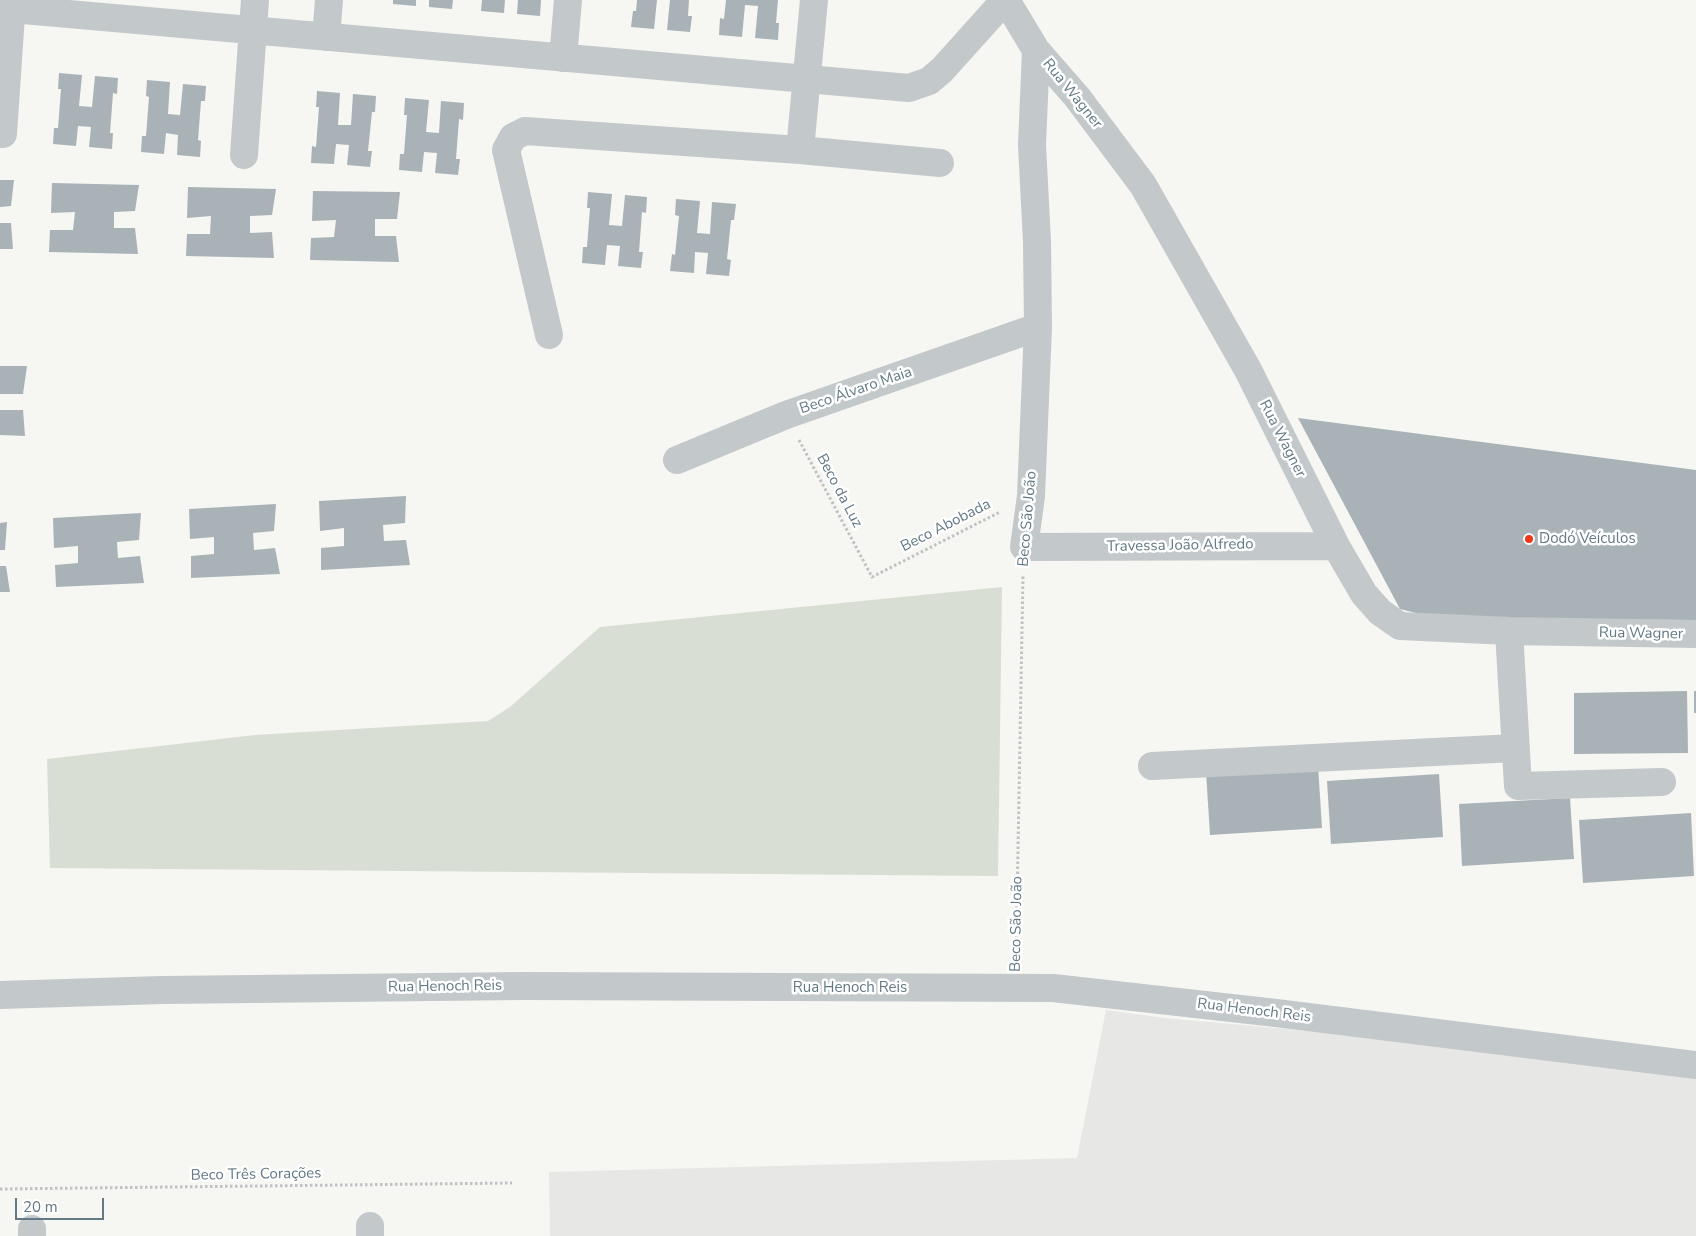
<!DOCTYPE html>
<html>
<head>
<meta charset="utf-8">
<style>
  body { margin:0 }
  #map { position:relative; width:1696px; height:1236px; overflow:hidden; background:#f6f6f2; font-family:"Nunito Sans",sans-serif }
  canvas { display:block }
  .scale { position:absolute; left:15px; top:1198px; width:89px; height:22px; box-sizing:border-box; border:2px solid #637985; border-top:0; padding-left:6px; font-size:15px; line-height:18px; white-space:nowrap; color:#637985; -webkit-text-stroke:4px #fff; paint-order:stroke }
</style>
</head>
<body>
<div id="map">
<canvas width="1696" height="1236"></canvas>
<div class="scale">20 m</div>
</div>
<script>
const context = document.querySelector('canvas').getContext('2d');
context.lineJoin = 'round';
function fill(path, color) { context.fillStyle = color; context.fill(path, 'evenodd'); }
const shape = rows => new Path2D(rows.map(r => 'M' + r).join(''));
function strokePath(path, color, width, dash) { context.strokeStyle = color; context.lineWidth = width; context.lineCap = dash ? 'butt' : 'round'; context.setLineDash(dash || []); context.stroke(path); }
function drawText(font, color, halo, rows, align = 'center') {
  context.font = font + ' "Nunito Sans",sans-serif'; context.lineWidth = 5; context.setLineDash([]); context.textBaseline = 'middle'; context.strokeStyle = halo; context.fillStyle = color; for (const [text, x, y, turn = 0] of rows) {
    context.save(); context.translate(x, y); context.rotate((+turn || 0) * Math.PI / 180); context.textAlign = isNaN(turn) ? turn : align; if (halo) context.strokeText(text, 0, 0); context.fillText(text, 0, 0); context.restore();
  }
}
fill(shape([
  [1106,1010,1165,1018,1376,1037,1696,1078,1696,1236,550,1236,549,1172,1077,1158]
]), '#e7e7e5');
fill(shape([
  [1002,587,998,876,50,868,47,759,255,735,488,721,510,707,600,627]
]), '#d8ded3');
fill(shape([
  [393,0,416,0,416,6,393,4],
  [429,0,453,0,452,9,429,7],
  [482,0,505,0,504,13,481,11],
  [518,0,541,0,540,16,517,14],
  [637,0,657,0,654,29,631,27,633,11,636,11],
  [670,0,689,0,688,16,692,16,690,32,667,30],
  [726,0,778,0,776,23,779,23,778,40,755,38,758,6,745,5,742,37,719,35,720,18,724,19],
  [59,73,82,75,79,106,92,107,95,76,118,78,117,94,113,93,110,133,113,133,112,149,89,147,91,127,78,126,76,146,53,144,54,128,58,128,61,89,58,89],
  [147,80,170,82,168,114,180,115,183,84,206,86,205,101,201,101,198,140,201,141,200,157,177,155,178,135,166,133,164,154,141,152,142,136,146,136,149,97,146,96],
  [317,91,340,93,338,125,351,125,353,94,376,96,375,112,372,112,368,151,372,151,370,167,347,165,349,145,336,144,334,164,311,163,312,146,316,147,319,107,316,107],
  [405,98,429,100,426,132,439,133,441,101,464,103,463,120,459,119,456,159,460,159,458,175,435,173,437,153,424,152,422,172,399,170,400,154,404,154,407,115,404,115],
  [0,180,14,180,11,206,0,207],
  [52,183,139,185,135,211,114,212,114,228,135,228,138,254,49,252,50,230,73,230,75,212,51,213],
  [188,187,276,189,272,215,250,216,250,233,272,232,274,258,186,256,187,234,210,234,211,216,187,218],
  [313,191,400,192,397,219,375,219,375,236,396,236,399,262,310,260,311,238,334,237,336,220,312,221],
  [588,192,612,194,609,225,622,226,625,195,647,197,646,213,642,212,639,252,643,252,641,268,618,266,620,246,607,245,605,265,582,263,583,247,587,247,590,208,587,208],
  [676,199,700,201,697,233,710,234,712,202,736,204,734,220,731,220,727,259,731,260,729,276,706,274,708,253,695,252,694,273,670,271,672,254,675,255,679,216,675,215],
  [0,223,11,223,13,249,0,249],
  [0,366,27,366,23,394,0,394],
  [0,410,23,410,25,436,0,435],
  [1298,418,1696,470,1696,620,1440,619,1400,609],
  [406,496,405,523,383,525,384,541,406,540,410,565,321,570,321,548,344,546,344,528,320,531,319,501],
  [276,504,274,531,253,533,254,550,275,548,280,574,191,578,191,556,214,554,214,537,190,539,189,509],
  [141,513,139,540,117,542,118,558,140,556,144,583,56,587,55,565,78,563,78,546,54,548,53,518],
  [7,522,5,550,0,550,0,523],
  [0,566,6,566,10,592,0,592],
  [1687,691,1688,753,1574,754,1574,693],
  [1694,691,1696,691,1696,713,1694,713],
  [1318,765,1322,828,1210,835,1206,772],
  [1439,774,1443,837,1331,844,1327,781],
  [1570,798,1574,859,1462,866,1459,804],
  [1691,813,1694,876,1583,883,1579,820]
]), '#a9b3b7');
strokePath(shape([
  [799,440,872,577,1000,512],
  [1016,959,1023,575],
  [0,1189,512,1183]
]), '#bfc1c3', 3, [2.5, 2.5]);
strokePath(shape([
  [1006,0,1036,50,1077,97,1143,185,1248,370,1336,546,1364,594,1380,612,1400,626,1509,631,1696,634],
  [12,9,909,88,929,81,942,70,1005,0],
  [326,37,329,0],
  [1036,50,1032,145,1037,242,1038,327,1031,496,1024,547,1336,546],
  [563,58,568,0],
  [3,134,12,0],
  [800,150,814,0],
  [244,155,255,0],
  [549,335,506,150,513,137,525,131,800,150,940,163],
  [677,460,786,415,1038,327],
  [1509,631,1518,786,1662,782],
  [1152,766,1515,748],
  [0,995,162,990,522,986,1053,988,1276,1013,1696,1065],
  [370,1226,370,1236],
  [32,1229,32,1236]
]), '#c3c8ca', 28);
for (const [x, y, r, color] of [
  [1529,539,5,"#ef3719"]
]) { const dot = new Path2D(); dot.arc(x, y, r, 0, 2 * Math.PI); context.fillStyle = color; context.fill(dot); strokePath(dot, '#fff', 2); }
drawText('15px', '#637985', '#fff', [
  ["Rua Wagner",1072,94,51],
  ["Beco Álvaro Maia",856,391,-19],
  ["Rua Wagner",1282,439,63],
  ["Beco da Luz",839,491,62],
  ["Beco São João",1028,519,-85],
  ["Beco Abobada",946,526,-27],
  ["Travessa João Alfredo",1180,546,-1],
  ["Rua Wagner",1641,634,1],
  ["Beco São João",1017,924,-89],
  ["Rua Henoch Reis",445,987,-1],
  ["Rua Henoch Reis",850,988],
  ["Rua Henoch Reis",1254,1011,7],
  ["Beco Três Corações",256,1175,-1]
]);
drawText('15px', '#637985', '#fff', [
  ["Dodó Veículos",1539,539]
], 'left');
</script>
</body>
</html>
